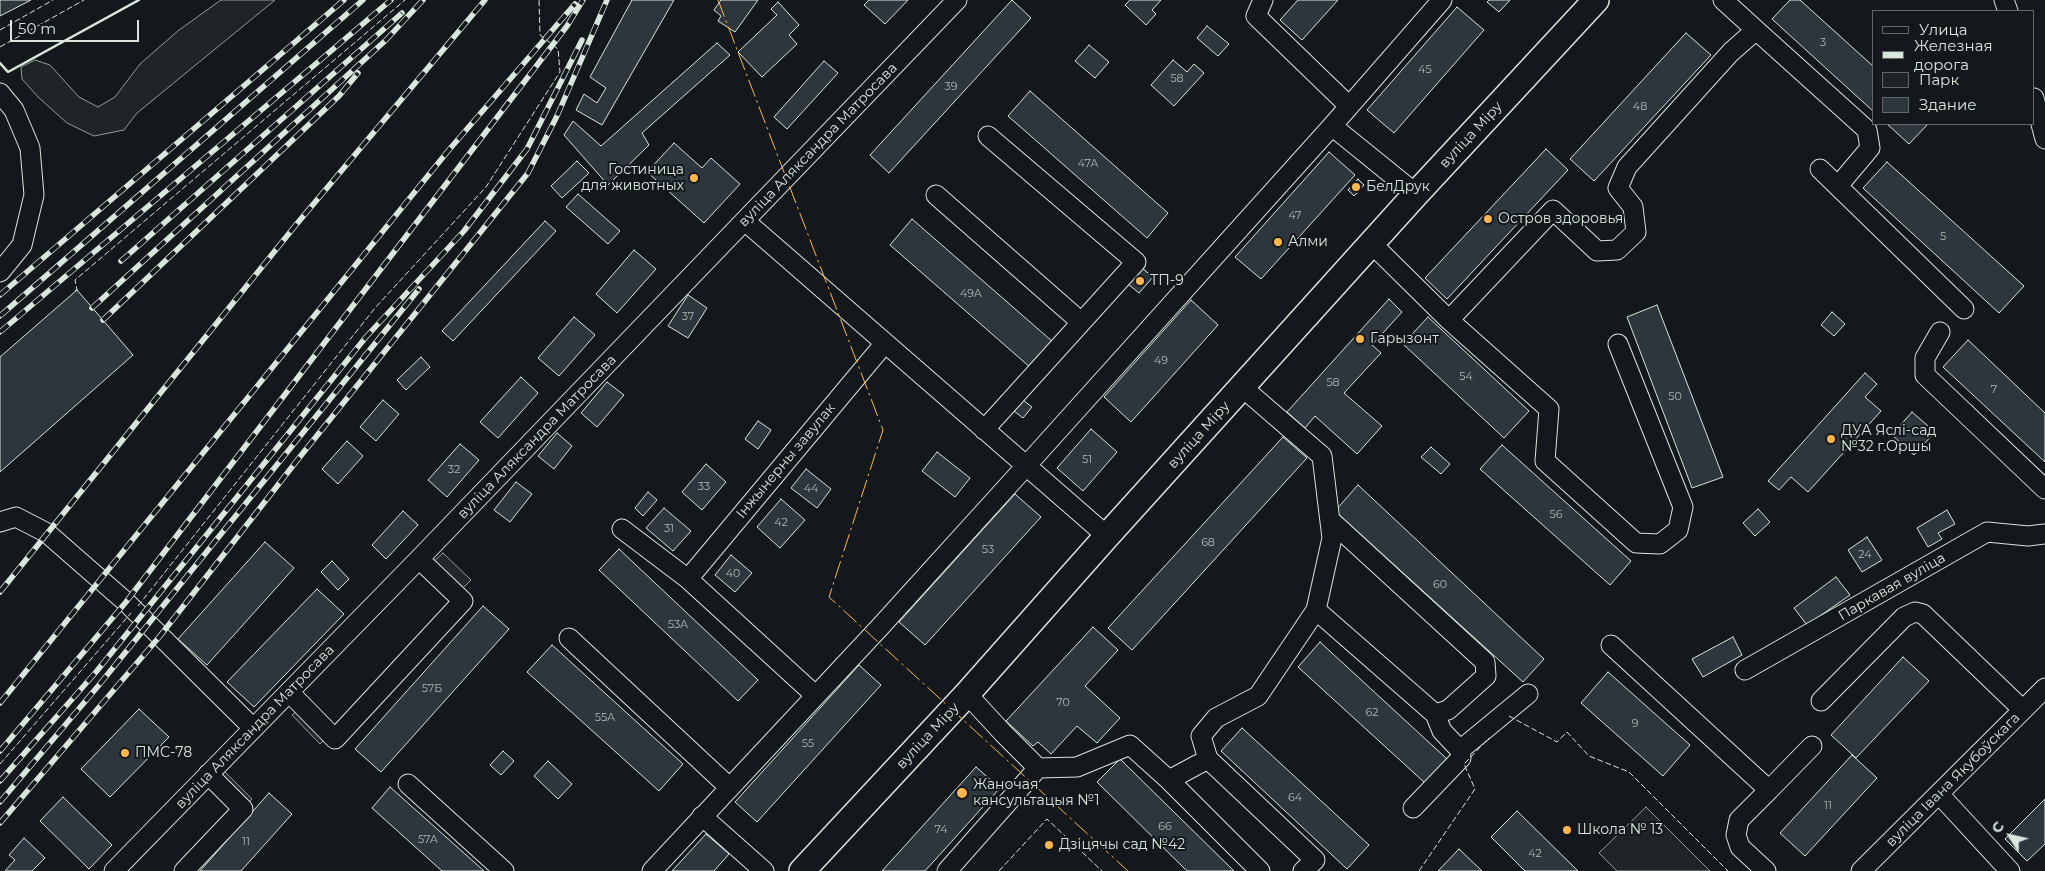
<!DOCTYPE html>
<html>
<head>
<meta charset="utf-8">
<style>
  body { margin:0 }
  #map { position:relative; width:2045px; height:871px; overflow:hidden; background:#14181c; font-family:Montserrat,sans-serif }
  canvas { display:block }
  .legend { position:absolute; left:1872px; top:10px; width:162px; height:115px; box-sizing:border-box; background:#14181c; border:1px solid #626a69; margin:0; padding:6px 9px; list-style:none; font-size:15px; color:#d8e6dc }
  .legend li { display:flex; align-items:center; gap:10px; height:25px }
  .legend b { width:25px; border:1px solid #626a69 }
  .north { position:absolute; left:1985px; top:811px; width:50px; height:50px; -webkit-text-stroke:4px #14181c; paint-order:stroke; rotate:305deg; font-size:14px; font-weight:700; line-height:20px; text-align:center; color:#d8e6dc }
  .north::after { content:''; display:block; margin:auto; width:18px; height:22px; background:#d8e6dc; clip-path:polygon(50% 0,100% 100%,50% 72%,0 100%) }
  .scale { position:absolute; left:10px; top:20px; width:129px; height:22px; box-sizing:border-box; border:2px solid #d8e6dc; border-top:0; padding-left:6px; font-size:15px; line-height:18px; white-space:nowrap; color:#d8e6dc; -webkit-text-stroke:4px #14181c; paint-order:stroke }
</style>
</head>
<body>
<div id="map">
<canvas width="2045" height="871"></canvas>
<ul class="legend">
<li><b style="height:6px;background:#14181c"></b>Улица</li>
<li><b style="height:6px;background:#d8e6dc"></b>Железная дорога</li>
<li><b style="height:14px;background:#202428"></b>Парк</li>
<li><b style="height:14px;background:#2c363c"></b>Здание</li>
</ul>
<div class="north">С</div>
<div class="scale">50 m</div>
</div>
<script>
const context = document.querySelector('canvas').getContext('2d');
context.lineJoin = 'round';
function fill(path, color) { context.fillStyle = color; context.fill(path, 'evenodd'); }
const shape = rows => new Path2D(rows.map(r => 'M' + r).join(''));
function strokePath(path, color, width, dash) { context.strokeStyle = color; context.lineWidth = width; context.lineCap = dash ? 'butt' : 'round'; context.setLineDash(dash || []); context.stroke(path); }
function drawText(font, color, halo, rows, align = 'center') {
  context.font = font + ' Montserrat,sans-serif'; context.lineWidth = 4; context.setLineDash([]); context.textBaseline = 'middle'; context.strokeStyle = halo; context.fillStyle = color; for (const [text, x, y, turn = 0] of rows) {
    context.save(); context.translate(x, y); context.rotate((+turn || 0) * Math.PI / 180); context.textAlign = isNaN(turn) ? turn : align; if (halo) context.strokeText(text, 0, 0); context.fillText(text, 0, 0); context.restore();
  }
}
const green = shape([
  [221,0,275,0,137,113,124,130,94,136,67,123,38,97,22,79,21,67,35,60,50,65,79,97,98,107,115,97,140,64,179,30,221,0],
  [1646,807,1710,871,1617,871,1599,853,1646,807]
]);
fill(green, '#202428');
strokePath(green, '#939e99', 1);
const parking = shape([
  [443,553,471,580,460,591,432,563,443,553],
  [303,706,331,733,320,744,292,715,303,706],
  [224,771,252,799,243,809,214,780,224,771]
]);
fill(parking, '#24282b');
strokePath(parking, '#939e99', 1);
const building = shape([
  [0,0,31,0,0,16,0,0],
  [632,0,674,0,602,125,576,110,584,94,597,103,606,88,590,77,632,0],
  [721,0,758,0,735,32,718,21,721,16,714,10,721,0],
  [869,0,908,0,885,24,864,5,869,0],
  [1012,0,1031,18,889,173,870,155,1012,0],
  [1130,0,1161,0,1152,10,1156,14,1146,25,1125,5,1130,0],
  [1298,0,1338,0,1302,40,1280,20,1298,0],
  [1489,0,1510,0,1499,12,1487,2,1489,0],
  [1790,0,1800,0,1874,67,1874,112,1772,19,1790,0],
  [778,2,799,25,789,35,797,44,762,77,738,52,777,15,771,9,778,2],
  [1457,7,1484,30,1394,133,1367,110,1457,7],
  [1207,26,1229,44,1218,56,1197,38,1207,26],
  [1686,33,1711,55,1594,181,1570,159,1686,33],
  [717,43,730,55,642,133,649,145,608,185,564,135,573,121,601,146,717,43],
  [1089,45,1109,62,1095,78,1075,61,1089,45],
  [1173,60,1187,72,1194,64,1204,73,1174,106,1151,85,1173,60],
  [824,61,838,73,787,129,774,117,824,61],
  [1030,91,1168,213,1147,238,1008,116,1030,91],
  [1887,124,1928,124,1909,144,1887,124],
  [674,143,702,168,711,158,740,184,704,223,647,172,674,143],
  [1546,149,1568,170,1447,299,1425,278,1546,149],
  [1329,152,1355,175,1261,279,1235,257,1329,152],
  [577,161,589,173,562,198,551,186,577,161],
  [1887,162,2024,286,1999,313,1863,188,1887,162],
  [1358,179,1364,185,1354,196,1348,190,1358,179],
  [578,194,620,231,608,244,566,207,578,194],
  [912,219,1053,342,1031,368,890,245,912,219],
  [545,221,556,231,453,341,442,331,545,221],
  [634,250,656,269,617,313,596,294,634,250],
  [1142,268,1153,277,1139,293,1128,284,1142,268],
  [77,290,133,355,0,472,0,357,77,290],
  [688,295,707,308,688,338,668,326,688,295],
  [1389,299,1402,312,1372,345,1381,353,1344,393,1382,426,1357,454,1315,416,1305,428,1287,412,1389,299],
  [1191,300,1218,325,1131,422,1104,397,1191,300],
  [1657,305,1723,477,1692,488,1627,317,1657,305],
  [1832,312,1845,324,1834,336,1821,325,1832,312],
  [574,317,595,335,559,376,538,358,574,317],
  [1428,317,1529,411,1504,438,1403,344,1428,317],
  [1968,340,2045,413,2045,462,1943,367,1968,340],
  [421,357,430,367,406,390,397,380,421,357],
  [1865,373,1877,384,1865,397,1881,411,1808,492,1791,477,1779,490,1768,481,1865,373],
  [521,377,538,393,498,438,480,422,521,377],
  [607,382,624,395,597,427,581,413,607,382],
  [383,400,399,414,376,441,360,427,383,400],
  [1023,400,1032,407,1023,418,1014,411,1023,400],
  [1912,412,1935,432,1914,455,1892,435,1912,412],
  [758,421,771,430,758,449,745,439,758,421],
  [1091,429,1117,452,1083,491,1057,468,1091,429],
  [557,433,572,446,554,469,538,456,557,433],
  [1283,437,1307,458,1132,650,1108,628,1283,437],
  [347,441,363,456,338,484,322,469,347,441],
  [460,444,479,460,447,497,428,480,460,444],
  [1502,445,1631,561,1610,585,1480,469,1502,445],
  [1431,447,1450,464,1441,474,1421,457,1431,447],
  [937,452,970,478,955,497,922,471,937,452],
  [706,464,726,482,702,510,682,492,706,464],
  [806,469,831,489,817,508,791,488,806,469],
  [516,482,532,494,510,522,494,510,516,482],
  [1358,485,1544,659,1523,682,1335,511,1358,485],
  [648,492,657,500,643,516,635,508,648,492],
  [1015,494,1041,517,925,645,899,622,1015,494],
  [781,499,805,520,780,548,757,527,781,499],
  [664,508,691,531,673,551,646,528,664,508],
  [1758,509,1770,522,1755,536,1743,523,1758,509],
  [1947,510,1955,524,1938,533,1942,539,1928,547,1917,528,1947,510],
  [403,511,418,525,386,559,372,545,403,511],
  [1867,537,1882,560,1862,572,1848,550,1867,537],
  [265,542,294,568,207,665,178,639,265,542],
  [619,549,758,680,738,701,599,570,619,549],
  [731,555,752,573,735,592,715,575,731,555],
  [332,561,349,579,338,590,321,572,332,561],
  [1836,577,1850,595,1807,625,1794,608,1836,577],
  [317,589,344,614,254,707,227,682,317,589],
  [483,606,509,629,381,772,355,749,483,606],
  [1093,627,1118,650,1085,686,1120,718,1097,743,1077,726,1051,754,1038,742,1033,746,1006,721,1093,627],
  [1733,637,1742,655,1703,677,1692,659,1733,637],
  [1320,642,1447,759,1425,783,1298,667,1320,642],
  [552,645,683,764,659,791,527,672,552,645],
  [1903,657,1929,681,1856,758,1831,735,1903,657],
  [859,665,881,685,757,822,735,802,859,665],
  [1608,672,1690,745,1663,776,1581,703,1608,672],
  [139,709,169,737,110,797,81,769,139,709],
  [1242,728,1369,845,1347,869,1221,751,1242,728],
  [503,751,514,761,501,775,490,765,503,751],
  [1852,755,1877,778,1805,856,1780,833,1852,755],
  [1120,759,1234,871,1187,871,1097,782,1120,759],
  [548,761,572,784,558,799,534,776,548,761],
  [976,767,1000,788,925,871,882,871,976,767],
  [390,787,484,871,442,871,372,808,390,787],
  [269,793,292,814,241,871,200,871,269,793],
  [63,797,112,845,89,869,40,821,63,797],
  [2045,799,2045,844,2027,861,2005,839,2045,799],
  [1517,811,1578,871,1525,871,1491,837,1517,811],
  [706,834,729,854,714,871,672,871,706,834],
  [24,838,45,858,32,871,5,871,15,860,9,855,24,838],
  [1459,849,1482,871,1438,871,1459,849]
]);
fill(building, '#2c363c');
strokePath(building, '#d8e6dc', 1);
const minor = shape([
  [1263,0,1256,16,1349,106],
  [2004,0,2008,11],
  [1756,30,1867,130,1870,148,1838,186],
  [0,93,14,110,30,148,34,195,22,245,0,272],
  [2034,98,2045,139],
  [1332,126,1416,194],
  [1820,169,1964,309],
  [936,195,1081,322],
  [745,221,1107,536],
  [1372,244,1449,320,1549,409,1545,461,1636,543,1660,544,1678,530,1683,507,1618,344],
  [1449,320,1553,210,1597,251,1617,250,1636,232,1633,207,1618,188,1627,167,1731,52,1756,30,1723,0],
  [1940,332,1925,358,1925,375,2045,489],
  [1242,387,1322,456,1332,538,1316,610,1258,696,1216,718,1201,736,1208,759,1315,860,1303,871],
  [984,430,1136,262,988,136],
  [0,522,16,517,47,533,126,602,253,728],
  [622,529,688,579,815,695],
  [688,579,885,343],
  [1316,610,1435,714,1448,710,1486,676,1485,662,1330,520],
  [569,638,729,787],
  [1611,645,1769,790,1739,820,1736,835,1740,847,1766,871],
  [1745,670,1987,532,2028,536,2045,534],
  [289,692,335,739,463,601,419,559],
  [1821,701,1904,617,1915,612,1923,614,2023,710],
  [1460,750,1528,694],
  [1038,768,1077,767,1130,745,1169,780,1208,759],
  [1169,780,1260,871],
  [408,784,504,871],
  [1769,790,1812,746],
  [1939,794,2010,871],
  [1413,808,1461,758,1460,750,1442,731,1435,714],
  [702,816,764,871],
  [114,871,419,559,957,0],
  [184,871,243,809,208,774],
  [652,871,880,627,1026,466,1332,126,1442,0],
  [947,871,1038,768,1003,733,967,694],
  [1861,871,2045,688]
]);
const major = shape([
  [802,871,967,694,1107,536,1416,194,1596,0]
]);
strokePath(minor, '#d8e6dc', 21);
strokePath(major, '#d8e6dc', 28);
strokePath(minor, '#14181c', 19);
strokePath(major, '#14181c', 25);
const rail = shape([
  [121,261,402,13],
  [0,295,344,0],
  [92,308,386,40,423,0],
  [0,316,363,0],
  [103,320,339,96,358,73],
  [0,332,391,0],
  [0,592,295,226,485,0],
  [0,703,448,151,575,4],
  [0,751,126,602,567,26,583,0],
  [0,781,96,672,366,337,464,231,527,149,582,40],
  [0,802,99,685,419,289],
  [0,823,160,636,299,458,528,173,557,116,607,0]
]);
strokePath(rail, '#d8e6dc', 5.5);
strokePath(rail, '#14181c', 4, [11]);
strokePath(shape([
  [0,30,53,0],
  [0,47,84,0],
  [75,291,77,290,75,280,405,0],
  [138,606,375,308,486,187,560,72,558,49,540,35,539,0],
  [1509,716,1557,742,1567,732,1589,756,1629,772,1728,871],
  [0,764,131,613],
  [999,871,1047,819,1102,871],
  [1419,871,1475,789,1464,764,1489,738]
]), '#d8e6dc', 1, [6, 2.5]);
strokePath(shape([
  [0,63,8,72,139,0]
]), '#d8e6dc', 2.5);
strokePath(shape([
  [718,0,883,430,829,597,1128,871]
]), '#ffb74d', 1, [18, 4, 2.5, 4]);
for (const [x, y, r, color] of [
  [694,178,5,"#ffb74d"],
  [1356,187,5,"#ffb74d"],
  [1488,219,5,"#ffb74d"],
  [1278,242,5,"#ffb74d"],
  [1140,281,5,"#ffb74d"],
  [1360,339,5,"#ffb74d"],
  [1831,439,5,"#ffb74d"],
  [125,753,5,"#ffb74d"],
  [962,793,6,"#ffb74d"],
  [1567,830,5,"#ffb74d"],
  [1049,845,5,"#ffb74d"]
]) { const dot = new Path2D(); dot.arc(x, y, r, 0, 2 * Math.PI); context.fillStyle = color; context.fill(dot); strokePath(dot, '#14181c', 2); }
drawText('11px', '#adbab4', null, [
  ["3",1823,43],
  ["45",1425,70],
  ["58",1177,79],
  ["39",951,87],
  ["48",1640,107],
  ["47А",1088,164],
  ["47",1295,216],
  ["5",1943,237],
  ["49А",971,294],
  ["37",688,317],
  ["49",1161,361],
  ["54",1466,377],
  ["58",1333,383],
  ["7",1994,390],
  ["50",1675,397],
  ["51",1087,460],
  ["32",454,470],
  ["33",704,487],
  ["44",811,489],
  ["56",1556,515],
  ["42",781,523],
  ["31",669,529],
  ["68",1208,543],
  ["53",988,550],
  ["24",1865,555],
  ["40",733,574],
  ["60",1440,585],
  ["53А",678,625],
  ["57Б",432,689],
  ["70",1063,703],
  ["62",1372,713],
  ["55А",605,718],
  ["9",1635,724],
  ["55",808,744],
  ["64",1295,798],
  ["11",1828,806],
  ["66",1165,827],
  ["74",941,830],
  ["57А",428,840],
  ["11",246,842],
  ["42",1535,854]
]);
drawText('14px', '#d8e6dc', '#14181c', [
  ["вуліца Міру",1471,135,-47],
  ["вуліца Аляксандра Матросава",818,145,-46],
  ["вуліца Міру",1199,435,-48],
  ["вуліца Аляксандра Матросава",537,437,-46],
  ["Інжынерны завулак",786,461,-50],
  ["Паркавая вуліца",1892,587,-30],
  ["вуліца Аляксандра Матросава",255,727,-46],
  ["вуліца Міру",928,736,-47],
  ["вуліца Івана Якубоўскага",1953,780,-45]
]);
drawText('14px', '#d8e6dc', '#14181c', [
  ["Гостиница",684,170,"right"],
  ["для животных",684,186,"right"],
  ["БелДрук",1366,187],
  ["Остров здоровья",1498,219],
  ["Алми",1288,242],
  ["ТП-9",1150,281],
  ["Гарызонт",1370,339],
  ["ДУА Яслі-сад",1841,431],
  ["№32 г.Оршы",1841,447],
  ["ПМС-78",135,753],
  ["Жаночая",973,785],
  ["кансультацыя №1",973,801],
  ["Школа № 13",1577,830],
  ["Дзіцячы сад №42",1059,845]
], 'left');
</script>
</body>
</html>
